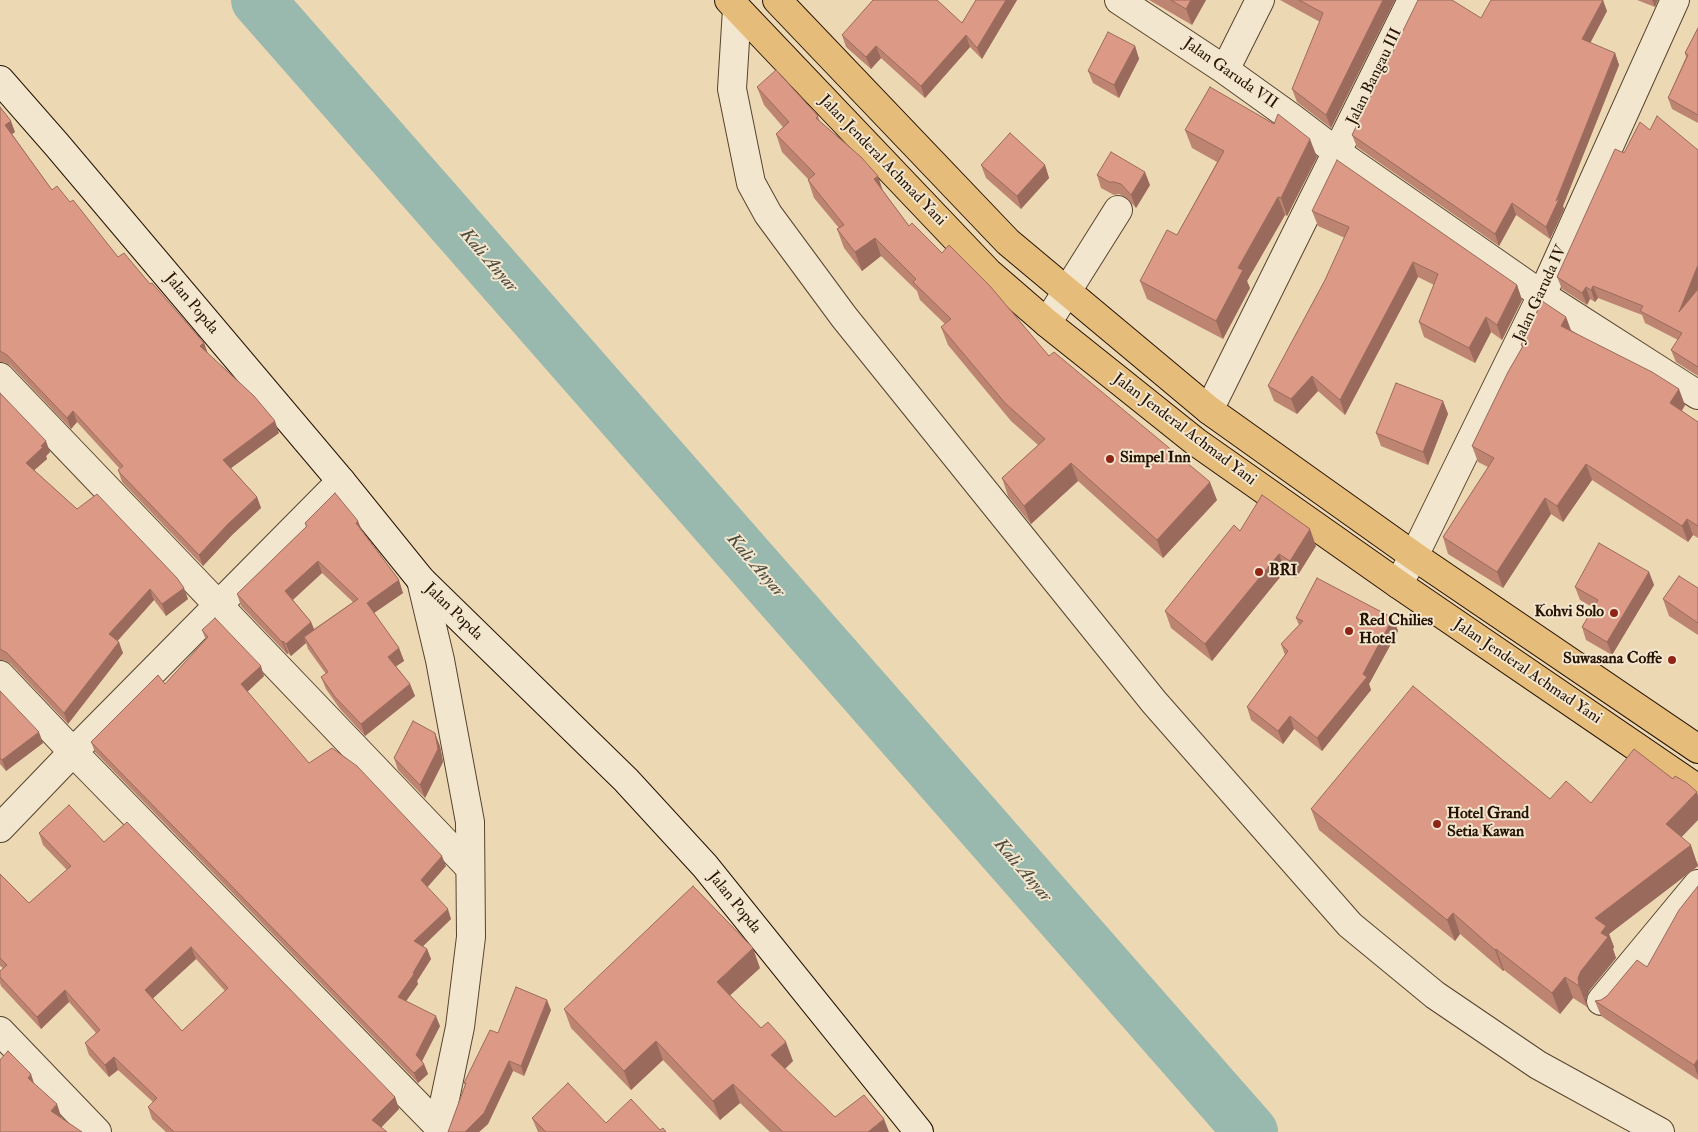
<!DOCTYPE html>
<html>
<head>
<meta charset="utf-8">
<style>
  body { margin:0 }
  canvas { display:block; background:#edd8b4 }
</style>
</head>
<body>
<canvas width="1698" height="1132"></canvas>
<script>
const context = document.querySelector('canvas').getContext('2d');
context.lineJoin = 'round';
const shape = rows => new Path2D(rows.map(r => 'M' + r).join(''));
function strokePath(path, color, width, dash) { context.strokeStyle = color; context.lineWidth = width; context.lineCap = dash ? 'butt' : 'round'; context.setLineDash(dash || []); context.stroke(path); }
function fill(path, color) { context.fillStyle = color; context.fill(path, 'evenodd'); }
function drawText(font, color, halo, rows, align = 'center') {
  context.font = font + ' "IM FELL Double Pica",serif'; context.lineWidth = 4; context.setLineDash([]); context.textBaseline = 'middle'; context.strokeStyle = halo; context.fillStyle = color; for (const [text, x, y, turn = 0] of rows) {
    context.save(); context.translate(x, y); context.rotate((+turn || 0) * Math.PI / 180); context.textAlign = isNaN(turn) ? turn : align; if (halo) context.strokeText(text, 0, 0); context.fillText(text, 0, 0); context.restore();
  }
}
strokePath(shape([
  [258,0,1251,1132]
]), '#99b9af', 54);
const minor = shape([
  [1119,0,1225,70,1292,118,1338,153,1542,295,1698,395],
  [737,9,732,89,751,183,768,214,844,317,1154,702,1350,925,1435,995,1538,1065,1660,1132],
  [1225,70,1260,0],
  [1047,323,1118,210],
  [0,377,470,868],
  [1209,410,1412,0],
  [1398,584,1414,556,1542,295,1675,0],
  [0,675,73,752,439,1127],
  [0,828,73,752,341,481],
  [1601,1001,1698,884],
  [0,1031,97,1132]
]);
const tertiary = shape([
  [421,580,440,660,470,822,471,937,460,1027,438,1132]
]);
const secondary = shape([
  [0,80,57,145,341,481,421,580,626,780,705,866,919,1132]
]);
const primary = shape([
  [729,0,988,272,1047,323,1196,442,1398,584,1698,789],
  [777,0,1008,242,1209,410,1414,556,1698,749]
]);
strokePath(minor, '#57442f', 30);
strokePath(tertiary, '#57442f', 30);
strokePath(secondary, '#251203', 30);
strokePath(primary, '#251203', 30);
strokePath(minor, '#f3e6ce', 28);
strokePath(tertiary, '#f3e6ce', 28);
strokePath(secondary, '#f3e6ce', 28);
strokePath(primary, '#e6bc7a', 28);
fill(shape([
  [976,0,1017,0,982,59,970,47,925,98,881,58,871,69,846,47,842,35,962,23],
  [1149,0,1206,0,1192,25],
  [1280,0,1395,0,1331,128,1297,102,1292,89,1320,22],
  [1637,0,1658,0,1655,7],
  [1607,11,1590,43,1615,53,1619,65,1563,206,1564,209,1550,239,1516,215,1499,246,1357,147,1352,135,1481,18],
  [1698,28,1698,123,1672,109,1668,98,1686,57,1685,53],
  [1135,46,1139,59,1119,98,1093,83,1088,71],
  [757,87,818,116,820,122,884,192,909,226,1049,356,1217,500,1163,558,1078,481,1031,524,1008,496,1002,478,1038,445,1011,421,948,345,941,327,945,324,920,300,917,291,881,256,862,271,844,248,837,229,839,228,814,198,808,180,808,179,782,152,776,134,783,127,764,105],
  [0,107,15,132,12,134,52,190,70,202,118,257,150,284,204,343,208,354,279,433,231,468,257,497,261,508,232,535,203,566,124,484,122,482,118,470,120,469,77,422,71,429,11,366,4,362,0,362],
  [1185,130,1317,157,1287,216,1285,215,1247,281,1250,288,1223,339,1147,299,1140,281,1177,235,1217,162,1192,148],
  [1650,130,1698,150,1698,376,1676,362,1671,350,1678,340,1645,323,1642,315,1598,298,1595,302,1590,299,1587,305,1562,289,1557,277,1624,153],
  [981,165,1045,165,1049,178,1021,209,986,178],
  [1097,175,1150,185,1136,208,1126,197,1119,194,1114,195,1101,188],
  [1312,211,1517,285,1522,300,1502,340,1491,332,1475,363,1424,337,1419,322,1434,285,1418,277,1345,415,1318,391,1297,414,1274,401,1268,386,1325,280,1345,238,1318,226],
  [1566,317,1571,331,1685,405,1682,411,1698,422,1698,538,1693,535,1688,542,1592,480,1563,522,1551,514,1503,588,1448,554,1443,537,1488,467,1478,462,1472,446,1522,347,1521,345],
  [0,393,50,452,46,456,47,459,34,470,77,509,188,599,166,616,154,600,117,641,123,653,68,724,11,664,4,660,0,660],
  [1443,401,1448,414,1428,465,1381,446,1376,433],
  [305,523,362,530,403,593,374,613,399,648,404,661,396,666,410,684,415,696,365,736,340,709,326,689,321,677,326,674,308,649,306,643,291,656,288,653,287,654,241,606,237,594,306,527],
  [322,573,353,602,314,629,311,622,293,600],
  [1240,531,1316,546,1296,578,1285,571,1212,661,1171,628,1165,611],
  [1649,572,1654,585,1612,655,1586,640,1582,627,1594,608,1580,600,1575,587],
  [1698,588,1698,635,1669,616,1663,599],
  [1296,618,1393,618,1398,631,1369,684,1371,690,1322,751,1294,729,1283,744,1251,720,1247,707,1285,655,1281,644,1299,625],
  [202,630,264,676,247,692,309,763,446,866,427,887,451,919,423,946,427,949,431,959,417,981,418,984,406,1001,440,1026,422,1061,424,1064,428,1074,418,1083,95,752,91,742,165,684,206,640],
  [0,691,43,743,6,771,0,764],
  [440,746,443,762,425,798,398,770,394,758],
  [1550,799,1591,803,1682,837,1698,864,1698,866,1609,934,1614,947,1613,949,1616,958,1589,991,1586,999,1587,1007,1573,998,1560,1014,1504,970,1503,971,1460,934,1455,941,1319,830,1311,809],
  [39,833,104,842,395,1097,399,1109,381,1127,387,1132,166,1132,152,1119,148,1107,153,1102,118,1070,109,1077,89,1055,85,1043,96,1033,69,1002,41,1029,1,986,0,983,0,971,3,968,0,966,0,874,29,903,67,870,43,845],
  [196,959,225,991,182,1031,153,998],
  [1698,886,1698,1080,1601,1016,1595,1001,1601,1000,1647,967],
  [760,968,730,995,793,1061,785,1069,835,1117,889,1132,770,1132,740,1103,720,1120,663,1060,631,1090,571,1028,564,1009],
  [551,1010,524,1076,513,1071,488,1124,479,1132,448,1132,465,1085,464,1083,498,1033],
  [532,1118,606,1123,660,1130,666,1132,538,1132]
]), '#bd8472');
fill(shape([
  [1006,0,1017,0,982,59,977,48],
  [1191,0,1206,0,1192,25,1186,9],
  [1383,0,1395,0,1331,128,1326,115],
  [1603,0,1607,11,1586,51,1582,39],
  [1652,0,1658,0,1655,7],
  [966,35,970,47,925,98,921,86],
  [876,46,881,58,871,69,866,57],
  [1135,46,1139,59,1119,98,1114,85],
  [1615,53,1619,65,1563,206,1564,209,1550,239,1546,227],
  [11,121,15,132,9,136,5,125],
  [1310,139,1317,157,1287,216,1281,198],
  [1045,165,1049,178,1021,209,1017,196],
  [1145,172,1150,185,1136,208,1131,195],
  [878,176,884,194,874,179],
  [1278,197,1285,215,1247,281,1250,288,1223,339,1216,321,1238,268],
  [1512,203,1516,215,1499,246,1495,234],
  [875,238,881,256,862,271,855,252],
  [1413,262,1418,277,1345,415,1340,400],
  [1698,265,1698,288,1684,323,1679,312],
  [1517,285,1522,300,1502,340,1497,325],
  [1593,286,1598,298,1595,302,1591,290],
  [1586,287,1590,299,1587,305,1582,293],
  [1486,317,1491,332,1475,363,1469,348],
  [1566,317,1572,333,1561,326],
  [204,343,208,354,200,346],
  [1312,376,1318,391,1297,414,1291,399],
  [1679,389,1685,405,1676,419,1670,403],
  [1443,401,1448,414,1428,465,1423,452],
  [73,411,77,422,71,429,67,418],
  [275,421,279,433,227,471,223,460],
  [46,441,50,452,46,456,47,459,30,474,26,463],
  [1071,463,1078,481,1031,524,1024,506],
  [1586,464,1592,480,1563,522,1557,506],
  [1210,482,1217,500,1163,558,1157,540],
  [257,497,261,508,232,535,203,566,199,555,228,524],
  [1545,498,1551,514,1503,588,1497,572],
  [1687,519,1693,535,1688,542,1682,526],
  [358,521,363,533,356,523],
  [1310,529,1316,546,1296,578,1290,561],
  [1279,554,1285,571,1212,661,1205,644],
  [318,561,322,573,289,603,285,591],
  [1649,572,1654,585,1612,655,1607,642],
  [399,580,403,593,371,615,367,603],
  [184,588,188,599,166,616,162,604],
  [150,589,154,600,113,646,109,634],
  [1393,618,1398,631,1369,684,1371,690,1322,751,1317,738,1363,674],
  [311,622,316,634,304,637,306,643,291,656,286,644],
  [283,641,288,653,287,654,282,642],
  [119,642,123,653,68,724,64,713],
  [399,648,404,661,392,669,388,657],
  [261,666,264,676,245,694,241,684],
  [410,684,415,696,365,736,361,724],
  [1290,716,1294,729,1283,744,1278,731],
  [39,732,43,743,6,771,2,760],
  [435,733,440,746,443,762,425,798,420,785],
  [1697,792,1698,796,1698,820,1674,845,1666,824],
  [1691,845,1698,866,1609,934,1614,947,1613,949,1616,958,1589,991,1586,999,1587,1007,1579,986,1578,978,1595,918],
  [442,856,446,866,425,890,421,880],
  [448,909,451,919,418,951,414,941],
  [1453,913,1460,934,1455,941,1447,920],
  [191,947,196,959,149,1002,145,990],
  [753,948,760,968,724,1001,717,982],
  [427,949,431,959,417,981,418,984,402,1007,398,997],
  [1496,949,1504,970,1503,971,1495,950],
  [1565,977,1573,998,1560,1014,1552,993],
  [65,990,69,1002,41,1029,37,1017],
  [547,1000,551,1010,524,1076,521,1066],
  [436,1016,440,1026,420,1065,416,1055],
  [656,1041,663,1060,631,1090,624,1071],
  [786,1042,793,1061,778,1075,771,1055],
  [114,1057,118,1070,109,1077,105,1065],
  [1698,1059,1698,1076,1694,1065],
  [509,1061,513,1071,488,1124,479,1132,465,1132],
  [424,1064,428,1074,418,1083,414,1073],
  [31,1074,37,1092,28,1078],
  [733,1084,740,1103,720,1120,713,1101],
  [395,1097,399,1109,377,1132,372,1120],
  [57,1104,63,1122,51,1111],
  [884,1119,889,1132,868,1132]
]), '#9a6b5d');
const building = shape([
  [873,0,937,0,962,23,976,0,1006,0,977,48,966,35,921,86,876,46,866,57,842,35,873,0],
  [1171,0,1191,0,1186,9,1171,0],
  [1299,0,1383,0,1326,115,1292,89,1323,13,1299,0],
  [1418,0,1452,0,1481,18,1491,0,1603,0,1582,39,1615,53,1556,201,1560,197,1546,227,1512,203,1495,234,1352,135,1418,0],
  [1698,28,1698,115,1668,98,1688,55,1685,53,1698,28],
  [1108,32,1135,46,1114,85,1088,71,1108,32],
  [776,70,818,116,816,118,861,157,878,176,874,179,909,226,912,223,942,253,949,245,990,286,1049,356,1054,352,1210,482,1157,540,1071,463,1024,506,1002,478,1045,439,1005,403,941,327,951,319,913,282,916,279,875,238,855,252,837,229,844,225,808,180,815,174,776,134,789,122,757,87,776,70],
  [1210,87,1274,124,1278,114,1310,139,1281,198,1278,197,1238,268,1243,270,1216,321,1140,281,1167,230,1177,235,1224,151,1185,130,1210,87],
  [0,107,11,121,5,125,52,190,57,186,70,202,73,200,118,257,124,253,150,284,152,283,204,343,200,346,254,396,275,421,223,460,257,497,228,524,199,555,120,473,118,470,123,466,73,411,67,418,7,355,0,351,0,107],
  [1657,116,1698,150,1698,265,1679,312,1698,289,1698,367,1671,350,1682,333,1640,311,1643,306,1593,286,1591,290,1586,287,1582,293,1557,277,1615,149,1624,153,1640,122,1650,130,1657,116],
  [1010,133,1045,165,1017,196,981,165,1010,133],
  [1111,152,1145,172,1131,195,1121,184,1114,182,1109,182,1097,175,1111,152],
  [1337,160,1517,285,1497,325,1486,317,1469,348,1419,322,1438,274,1413,262,1340,400,1312,376,1291,399,1268,386,1325,280,1349,227,1312,211,1337,160],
  [1542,301,1566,317,1561,326,1652,372,1679,389,1670,403,1698,422,1698,526,1687,519,1682,526,1586,464,1557,506,1545,498,1497,572,1443,537,1494,458,1472,446,1508,372,1523,346,1521,345,1542,301],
  [1396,383,1443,401,1423,452,1376,433,1396,383],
  [0,393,46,441,41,446,43,447,26,463,77,509,97,494,177,578,184,588,162,604,150,589,109,634,119,642,64,713,7,653,0,649,0,393],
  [335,493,358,521,356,523,399,580,367,603,399,648,388,657,410,684,361,724,335,697,321,677,328,672,304,637,358,599,318,561,285,591,311,622,286,644,283,641,282,642,237,594,307,526,305,523,335,493],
  [1262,495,1310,529,1290,561,1279,554,1205,644,1165,611,1234,525,1240,531,1262,495],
  [1599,543,1649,572,1607,642,1582,627,1598,600,1575,587,1599,543],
  [1679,576,1698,588,1698,623,1663,599,1679,576],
  [1317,578,1393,618,1363,674,1367,677,1317,738,1290,716,1278,731,1247,707,1288,651,1281,644,1303,621,1296,618,1317,578],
  [215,618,261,666,241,684,309,763,332,748,357,766,442,856,421,880,448,909,414,941,427,949,413,973,414,974,398,997,436,1016,416,1055,424,1064,414,1073,91,742,158,675,165,684,208,637,202,630,215,618],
  [1413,686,1550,799,1566,781,1591,803,1634,749,1673,779,1675,776,1687,783,1697,792,1666,824,1691,845,1595,918,1606,926,1601,933,1608,937,1581,971,1578,978,1579,986,1565,977,1552,993,1496,949,1495,950,1453,913,1447,920,1311,809,1413,686],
  [0,691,39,732,2,760,0,758,0,691],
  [413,721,435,733,438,749,420,785,394,758,413,721],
  [69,805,104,842,127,822,395,1097,372,1120,387,1132,174,1132,148,1107,157,1098,114,1057,105,1065,85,1043,100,1030,65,990,37,1017,0,977,0,971,7,965,0,958,0,874,29,903,71,866,39,833,69,805],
  [191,947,228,988,182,1031,145,990,191,947],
  [693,886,753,948,717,982,761,1028,768,1022,786,1042,771,1055,835,1117,864,1095,884,1119,868,1132,783,1132,733,1084,713,1101,656,1041,624,1071,564,1009,693,886],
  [1698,886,1698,1059,1694,1065,1595,1001,1601,1000,1607,996,1637,960,1647,967,1679,910,1698,886],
  [516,987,547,1000,521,1066,509,1061,484,1113,465,1132,448,1132,466,1083,464,1083,490,1030,498,1033,516,987],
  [8,1051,31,1074,28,1078,57,1104,51,1111,82,1132,0,1132,0,1060,8,1051],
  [568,1083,606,1123,631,1099,660,1130,663,1128,666,1132,546,1132,532,1118,568,1083]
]);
fill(building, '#dc9985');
strokePath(building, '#9a6b5d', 1);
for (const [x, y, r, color] of [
  [1110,459,5,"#8f2418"],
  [1259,572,5,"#8f2418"],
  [1614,613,5,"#8f2418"],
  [1349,631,5,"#8f2418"],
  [1672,660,5,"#8f2418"],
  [1437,824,5,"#8f2418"]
]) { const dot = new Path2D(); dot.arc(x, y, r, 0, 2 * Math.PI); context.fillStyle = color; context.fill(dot); strokePath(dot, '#f3e6ce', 2); }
drawText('16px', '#251203', '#f3e6ce', [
  ["Jalan Garuda VII",1230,74,35],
  ["Jalan Bangau III",1375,77,-64],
  ["Jalan Jenderal Achmad Yani",882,161,46],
  ["Jalan Garuda IV",1541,294,-65],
  ["Jalan Popda",191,304,50],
  ["Jalan Jenderal Achmad Yani",1184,430,37],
  ["Jalan Popda",453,612,44],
  ["Jalan Jenderal Achmad Yani",1527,672,34],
  ["Jalan Popda",734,903,51]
]);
drawText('bold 16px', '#251203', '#f3e6ce', [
  ["Simpel Inn",1120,459],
  ["BRI",1269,572],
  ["Kohvi Solo",1604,613,"right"],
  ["Red Chilies",1359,622],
  ["Hotel",1359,640],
  ["Suwasana Coffe",1662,660,"right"],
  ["Hotel Grand",1447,815],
  ["Setia Kawan",1447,833]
], 'left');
drawText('italic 18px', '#4e4c3f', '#f3e6ce', [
  ["Kali Anyar",488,261,49],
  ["Kali Anyar",755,566,49],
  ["Kali Anyar",1022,871,49]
]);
</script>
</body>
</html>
